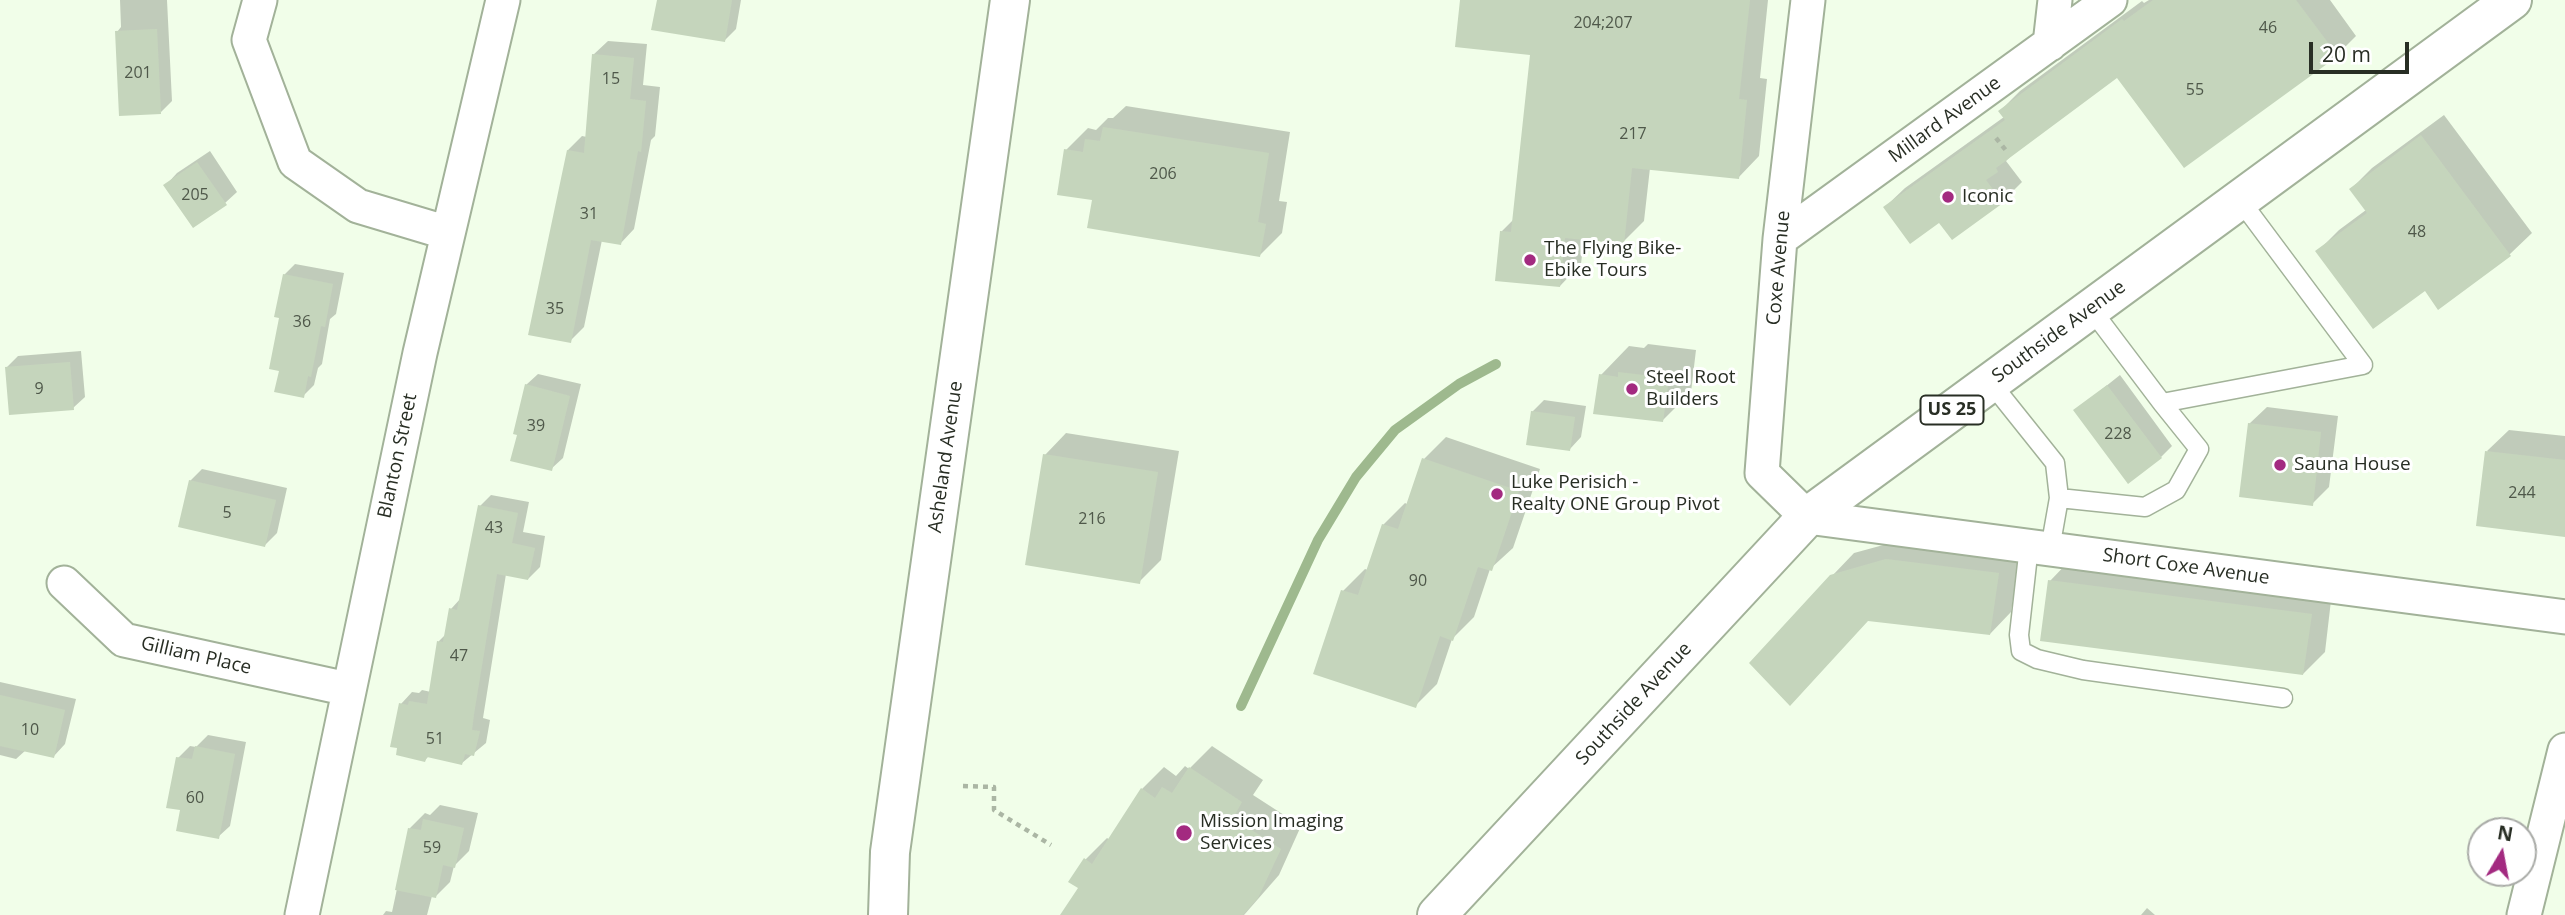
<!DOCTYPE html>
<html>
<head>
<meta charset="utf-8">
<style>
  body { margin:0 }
  #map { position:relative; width:2565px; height:915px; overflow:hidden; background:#f1fee9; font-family:"Open Sans",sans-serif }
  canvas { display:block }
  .north { position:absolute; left:2467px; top:817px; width:70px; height:70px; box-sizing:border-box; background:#fff; border:2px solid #a9aba7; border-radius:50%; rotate:10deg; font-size:19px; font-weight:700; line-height:28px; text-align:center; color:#282e24 }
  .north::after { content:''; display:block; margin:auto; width:24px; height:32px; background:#a32a80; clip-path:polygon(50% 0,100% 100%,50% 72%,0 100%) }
  .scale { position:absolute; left:2309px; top:42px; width:100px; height:32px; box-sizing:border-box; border:4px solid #282e24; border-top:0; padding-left:9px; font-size:21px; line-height:24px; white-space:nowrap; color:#282e24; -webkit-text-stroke:5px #fff; paint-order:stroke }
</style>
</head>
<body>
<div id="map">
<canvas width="2565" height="915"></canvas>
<div class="north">N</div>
<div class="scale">20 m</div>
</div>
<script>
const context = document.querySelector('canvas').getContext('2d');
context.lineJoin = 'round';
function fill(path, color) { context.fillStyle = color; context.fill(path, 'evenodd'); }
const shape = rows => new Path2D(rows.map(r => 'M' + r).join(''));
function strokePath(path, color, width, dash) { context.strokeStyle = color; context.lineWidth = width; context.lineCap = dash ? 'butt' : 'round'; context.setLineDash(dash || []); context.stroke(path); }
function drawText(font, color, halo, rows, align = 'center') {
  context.font = font + ' "Open Sans",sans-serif'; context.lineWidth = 6; context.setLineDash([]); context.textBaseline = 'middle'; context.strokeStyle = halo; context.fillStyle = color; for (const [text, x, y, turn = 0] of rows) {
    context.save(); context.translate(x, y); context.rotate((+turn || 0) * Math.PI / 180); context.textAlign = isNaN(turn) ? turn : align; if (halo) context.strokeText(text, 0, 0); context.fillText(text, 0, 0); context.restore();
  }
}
fill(shape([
  [120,0,167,0,172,101,161,112,117,32,121,27],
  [658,0,741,0,736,29,724,41],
  [1462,0,1768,0,1760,78,1767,79,1759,156,1738,178,1650,168,1644,221,1623,242,1584,238,1581,264,1560,286,1501,232,1514,219,1532,54],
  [2149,0,2330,0,2356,36,2337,55,2117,75,2016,151,2006,161,2022,182,2002,202,1952,237,1940,220,1885,207,1905,188,2004,117,2000,111,2020,91,2142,1,2144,3],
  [608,41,647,44,643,85,660,87,655,136,651,140,634,229,620,244,602,240,584,327,570,341,568,150,582,136,587,137,593,55],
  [1126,106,1290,132,1279,201,1287,202,1282,233,1260,255,1094,199,1066,150,1088,128,1096,130,1108,118,1113,118],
  [2444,115,2532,233,2510,254,2439,307,2425,288,2318,251,2339,230,2366,210,2351,189,2372,168],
  [210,151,237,192,225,203,166,185,177,173],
  [295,264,344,273,336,314,330,319,322,364,318,368,314,385,303,396,281,369,281,316,284,275],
  [1648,344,1696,350,1691,392,1662,421,1601,375,1629,346,1644,348],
  [81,351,85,397,73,408,6,368,18,356],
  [538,374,581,384,563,458,551,469,526,385],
  [2120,375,2172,446,2161,457,2076,410],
  [1544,400,1586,406,1581,437,1570,449,1532,412],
  [2267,407,2338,416,2329,487,2312,504,2249,424],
  [2509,430,2565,436,2565,535,2487,451],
  [1066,433,1179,451,1161,560,1139,582,1045,455],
  [1446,437,1540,469,1513,548,1490,569,1474,617,1452,639,1437,684,1415,706,1343,591,1365,569,1368,570,1383,525,1405,503,1409,505,1424,459],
  [202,469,287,488,277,533,265,545,190,481],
  [491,495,529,502,523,532,545,536,540,567,528,579,506,574,483,718,490,720,486,743,462,763,429,756,425,760,401,704,412,692,419,693,422,690,431,692,439,641,446,634,451,609,461,598,480,506],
  [1909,538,2020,552,2011,612,1990,634,1869,619,1832,576,1854,553],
  [2071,559,2332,592,2325,652,2303,674,2050,581],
  [0,682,76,699,65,744,54,756,26,750,16,759,0,755],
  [208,735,246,742,230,826,218,837,182,809,178,758,190,746,196,747],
  [1212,746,1263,780,1253,795,1301,826,1279,875,1244,915,1062,915,1080,887,1085,860,1107,838,1110,840,1142,789,1164,767,1176,776,1185,766,1189,769],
  [440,805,478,813,469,851,454,866,450,882,435,897,432,896,427,915,383,915,386,911,392,912,410,828,425,813,430,815],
  [2147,908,2155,915,2141,915]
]), '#0003');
strokePath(shape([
  [1241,706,1318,540,1356,477,1395,430,1459,384,1496,364]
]), '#9eb98e', 10);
fill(shape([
  [657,0,732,0,725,42,651,30],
  [1460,0,1750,0,1739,99,1747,100,1739,179,1632,168,1624,244,1565,238,1560,287,1495,281,1500,231,1511,232,1530,55,1455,47],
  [2153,0,2296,0,2338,56,2184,168,2117,78,1996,168,1998,172,1986,180,2003,203,1952,240,1939,223,1910,244,1883,207,2005,120,1998,111,2122,19,2124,21],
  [157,29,161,114,119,116,115,31],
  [592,54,634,58,630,99,646,101,641,152,638,151,621,245,591,240,571,343,528,335,567,150,584,153],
  [1103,127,1269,153,1258,222,1266,224,1260,257,1087,228,1092,200,1057,195,1064,149,1083,152,1085,139,1100,141],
  [2421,135,2511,256,2438,310,2425,291,2373,329,2315,251,2367,213,2349,189],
  [197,162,227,205,193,228,163,185],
  [283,274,333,284,325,327,321,326,311,377,308,376,304,398,274,392,279,371,269,369,279,318,274,317],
  [70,362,74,410,9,415,5,367],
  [1618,372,1669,378,1663,422,1593,414,1599,374,1618,377],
  [525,384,570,396,552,471,510,461,517,435,513,434],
  [2107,385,2162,458,2128,484,2073,410],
  [1531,411,1575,417,1570,451,1526,445],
  [2248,423,2321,432,2313,506,2239,497],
  [2485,451,2565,460,2565,537,2476,526],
  [1043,454,1158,472,1140,584,1025,565],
  [1422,458,1519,491,1492,571,1478,567,1453,641,1440,636,1416,708,1313,674,1341,590,1358,595,1382,524,1398,529],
  [189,480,276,500,265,547,178,527],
  [478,505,518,513,512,543,535,548,528,580,497,574,474,714,472,730,480,731,474,756,465,754,462,765,427,757,425,762,396,755,397,748,390,747,399,703,408,705,409,701,427,704,437,641,443,642,449,608,457,610],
  [1886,559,1999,573,1990,635,1868,621,1790,706,1749,663,1830,575],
  [2048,580,2312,614,2303,675,2040,641],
  [0,695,65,710,54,758,0,746],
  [195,746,235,754,219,839,176,831,180,810,166,808,176,757,192,759],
  [1189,767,1242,802,1233,818,1281,849,1258,898,1243,915,1060,915,1078,888,1068,882,1084,858,1092,864,1141,788,1155,798,1162,787,1172,793],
  [423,819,464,828,455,868,443,865,436,898,395,890,408,828,421,830]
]), '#c5d5bc');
const service = shape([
  [2091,309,2162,403,2363,365,2240,200],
  [1991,383,2055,463,2059,498],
  [2029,546,2019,635,2021,651,2037,659,2083,670,2283,698],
  [2050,549,2059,498,2145,507,2176,490,2199,449,2162,403]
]);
const minor = shape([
  [260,0,249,40,295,162,358,206,448,233],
  [1808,0,1780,239,1762,473,1807,517,2565,617],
  [2050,44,2055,0],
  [1780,239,2110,0],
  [64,583,124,640,348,689],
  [302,915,420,353,503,0],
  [2524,915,2565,750]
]);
const secondary = shape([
  [888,915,890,852,1010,0]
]);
const primary = shape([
  [1437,915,1807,517,2512,0]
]);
strokePath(service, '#a2b299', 21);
strokePath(minor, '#a2b299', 37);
strokePath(secondary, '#a2b299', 42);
strokePath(primary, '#a2b299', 42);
strokePath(shape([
  [1996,138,2008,153],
  [963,786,994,787,994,810,1051,845]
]), '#abb6a4', 4.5, [5, 5]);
strokePath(service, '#fff', 18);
strokePath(minor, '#fff', 33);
strokePath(secondary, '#fff', 38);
strokePath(primary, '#fff', 38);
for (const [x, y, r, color] of [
  [1948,197,7,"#a32a80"],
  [1530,260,7,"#a32a80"],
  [1632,389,7,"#a32a80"],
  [2280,465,7,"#a32a80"],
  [1497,494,7,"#a32a80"],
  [1184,833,9,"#a32a80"]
]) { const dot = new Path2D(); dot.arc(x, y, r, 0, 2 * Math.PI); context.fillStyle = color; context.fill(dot); strokePath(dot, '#fff', 2.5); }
drawText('16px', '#4f584a', null, [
  ["204;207",1603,23],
  ["46",2268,28],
  ["201",138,73],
  ["15",611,79],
  ["55",2195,90],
  ["217",1633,134],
  ["206",1163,174],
  ["205",195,195],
  ["31",589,214],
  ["48",2417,232],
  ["35",555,309],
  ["36",302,322],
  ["9",39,389],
  ["39",536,426],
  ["228",2118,434],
  ["244",2522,493],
  ["5",227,513],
  ["216",1092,519],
  ["43",494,528],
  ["90",1418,581],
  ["47",459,656],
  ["10",30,730],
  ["51",435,739],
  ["60",195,798],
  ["59",432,848]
]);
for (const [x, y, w] of [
  [1952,410,63]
]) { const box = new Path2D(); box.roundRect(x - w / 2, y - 14.5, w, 29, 5); context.fillStyle = '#fff'; context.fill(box); strokePath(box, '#282e24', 2); }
drawText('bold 18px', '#282e24', null, [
  ["US 25",1952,410]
]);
drawText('19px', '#282e24', '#fff', [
  ["Millard Avenue",1945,120,-36],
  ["Coxe Avenue",1779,268,-85],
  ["Southside Avenue",2059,332,-36],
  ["Blanton Street",398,456,-78],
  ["Asheland Avenue",946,457,-82],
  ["Short Coxe Avenue",2186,567,8],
  ["Gilliam Place",196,656,13],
  ["Southside Avenue",1634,704,-47]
]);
drawText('19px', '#282e24', '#fff', [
  ["Iconic",1962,197],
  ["The Flying Bike-",1544,249],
  ["Ebike Tours",1544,271],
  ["Steel Root",1646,378],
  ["Builders",1646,400],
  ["Sauna House",2294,465],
  ["Luke Perisich -",1511,483],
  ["Realty ONE Group Pivot",1511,505],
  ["Mission Imaging",1200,822],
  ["Services",1200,844]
], 'left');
</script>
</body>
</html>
